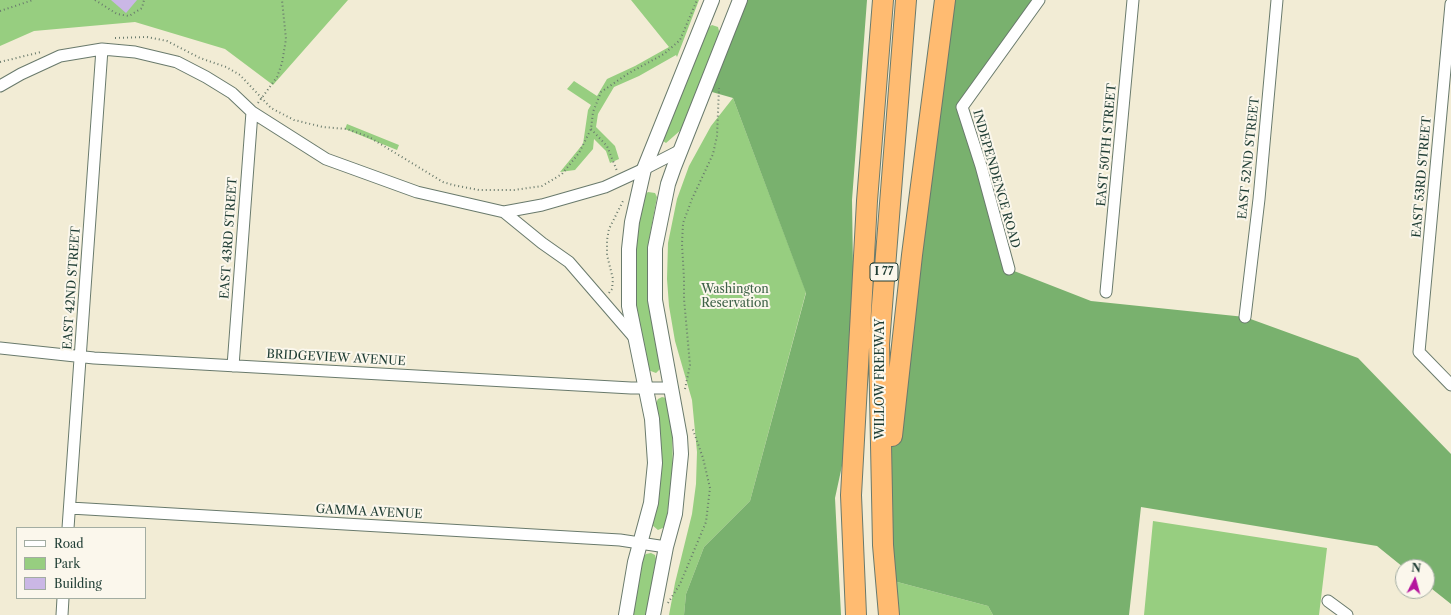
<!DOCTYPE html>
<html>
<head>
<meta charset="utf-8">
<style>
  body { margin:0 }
  #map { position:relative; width:1451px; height:615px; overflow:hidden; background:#f2ecd5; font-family:"Libre Caslon Text",serif }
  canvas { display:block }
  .legend { position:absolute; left:16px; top:527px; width:130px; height:72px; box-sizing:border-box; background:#fbf7ec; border:1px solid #a3ada2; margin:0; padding:5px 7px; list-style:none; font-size:12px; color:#1f3d34 }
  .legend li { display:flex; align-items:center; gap:8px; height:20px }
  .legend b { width:20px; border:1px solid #a3ada2 }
  .north { position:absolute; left:1395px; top:559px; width:40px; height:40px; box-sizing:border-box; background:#fbf7ec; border:1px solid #a3ada2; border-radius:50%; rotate:6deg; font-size:11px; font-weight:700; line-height:16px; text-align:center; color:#1f3d34 }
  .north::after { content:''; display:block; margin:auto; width:14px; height:18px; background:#b5179e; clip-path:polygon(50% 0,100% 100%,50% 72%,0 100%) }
</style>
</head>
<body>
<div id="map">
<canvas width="1451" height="615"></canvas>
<ul class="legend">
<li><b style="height:5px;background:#fff"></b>Road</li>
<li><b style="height:11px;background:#97ce80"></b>Park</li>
<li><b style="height:11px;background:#cab7e5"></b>Building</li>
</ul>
<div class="north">N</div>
</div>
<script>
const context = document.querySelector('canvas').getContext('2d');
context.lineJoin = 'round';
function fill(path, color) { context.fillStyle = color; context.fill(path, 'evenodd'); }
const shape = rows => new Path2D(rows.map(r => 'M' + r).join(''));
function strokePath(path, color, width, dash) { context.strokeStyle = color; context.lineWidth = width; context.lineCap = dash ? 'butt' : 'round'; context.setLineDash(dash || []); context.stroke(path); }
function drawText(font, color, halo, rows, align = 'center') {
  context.font = font + ' "Libre Caslon Text",serif'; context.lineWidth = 4; context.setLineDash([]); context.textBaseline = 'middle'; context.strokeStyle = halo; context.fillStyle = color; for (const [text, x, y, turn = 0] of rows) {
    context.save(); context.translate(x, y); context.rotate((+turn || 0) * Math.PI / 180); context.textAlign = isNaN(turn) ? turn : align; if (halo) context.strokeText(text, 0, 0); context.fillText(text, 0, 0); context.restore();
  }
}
fill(shape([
  [0,0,348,0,273,85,225,49,135,22,34,31,0,46],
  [631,0,699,0,677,57,676,55,639,76,614,87,598,114,596,127,615,146,619,159,610,163,606,151,594,139,593,149,575,170,560,172,583,144,588,110,591,105,567,89,574,81,597,96,607,79,635,66,669,47],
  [712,25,718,27,720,35,682,129,666,143,663,141,709,27],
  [733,98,806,292,750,501,704,547,686,594,684,615,669,615,675,583,692,514,696,484,697,452,692,400,675,341,669,306,667,279,668,243,677,199,689,166,711,126],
  [347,124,399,145,397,150,345,129],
  [648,192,655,193,657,197,649,240,647,274,650,306,662,367,656,373,648,370,636,315,634,275,638,219,644,195],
  [662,397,666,398,669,403,672,420,673,476,665,527,658,530,652,525,660,474,660,437,656,403,658,399],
  [1153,521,1327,548,1319,615,1144,615],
  [651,553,655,555,656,559,646,615,632,615,643,557,646,554],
  [886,579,988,606,993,615,889,615]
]), '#97ce80');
fill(shape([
  [740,0,867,0,852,200,855,406,835,498,841,615,684,615,686,594,704,547,750,501,806,293,733,98,705,90],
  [945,0,1039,0,965,101,1009,269,1091,301,1245,317,1358,358,1451,454,1451,604,1427,585,1427,567,1403,567,1377,546,1141,507,1129,615,993,615,988,606,886,579,883,545,893,414]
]), '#79b16e');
fill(shape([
  [111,0,137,0,126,13]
]), '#cab7e5');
const minor = shape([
  [1451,4,1419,352,1451,385],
  [0,86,21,74,60,56,102,49,135,52,177,62,206,77,232,93,252,112,326,159,417,192,504,212,542,243,569,262,633,336],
  [504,212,542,205,605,187,644,169,681,150],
  [1009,269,981,166,962,107,1039,0],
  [1106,292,1133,0],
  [1245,317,1259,199,1277,0],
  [0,348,94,358,631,388,672,388],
  [233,366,252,112],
  [70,508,620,540,666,547],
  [68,528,102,49],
  [1328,601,1347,615],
  [62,615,63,598]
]);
const tertiary = shape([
  [626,615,635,562,651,503,655,463,652,419,629,306,629,249,632,222,644,169,712,0],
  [653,615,666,547,675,514,681,454,680,437,655,300,655,248,668,184,674,167,740,0]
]);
const motorway = shape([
  [892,436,912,255,945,0],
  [856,615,851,495,867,201,883,0],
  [889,615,883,545,879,344,906,0]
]);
strokePath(minor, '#697a6c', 13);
strokePath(tertiary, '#697a6c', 16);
strokePath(motorway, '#697a6c', 22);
strokePath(shape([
  [95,0,117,14,129,16,142,8,144,0],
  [0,11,33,0],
  [115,38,147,37,167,41,200,58,226,67,240,75,271,108,294,120,323,127,347,129,369,137,443,182,453,185,479,190,514,190,542,186,562,174,579,153,591,129,593,112,601,92,629,73,664,54,680,40,697,0],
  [0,62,41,52],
  [258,103,277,77,282,63,286,39,282,0],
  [591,129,607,146,617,171],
  [609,293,612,289,613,279,607,255,607,240,609,229,624,199],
  [685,389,690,365,684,299,684,279,682,244,683,223,692,199,713,154,717,136,719,88],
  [668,603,680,584,706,522,710,488,703,458,692,427]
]), '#697a6c', 2, [1, 3]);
strokePath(minor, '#fff', 11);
strokePath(tertiary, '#fff', 14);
strokePath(motorway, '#ffbb71', 20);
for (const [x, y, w] of [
  [884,272,28]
]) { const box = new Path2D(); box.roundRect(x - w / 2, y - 9, w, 18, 3); context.fillStyle = '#fbf7ec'; context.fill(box); strokePath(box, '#1f3d34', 1); }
drawText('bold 11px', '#1f3d34', null, [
  ["I 77",884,272]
]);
drawText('12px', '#1f3d34', '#fbf7ec', [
  ["EAST 50TH STREET",1107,145,-85],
  ["EAST 52ND STREET",1249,158,-84],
  ["EAST 53RD STREET",1422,177,-85],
  ["INDEPENDENCE ROAD",996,179,74],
  ["EAST 43RD STREET",229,238,-86],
  ["EAST 42ND STREET",72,288,-86],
  ["BRIDGEVIEW AVENUE",336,358,3],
  ["WILLOW FREEWAY",881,379,-90],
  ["GAMMA AVENUE",369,512,3]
]);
drawText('12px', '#3d6147', '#fbf7ec', [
  ["Washington",735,290],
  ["Reservation",735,304]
]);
</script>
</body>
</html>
